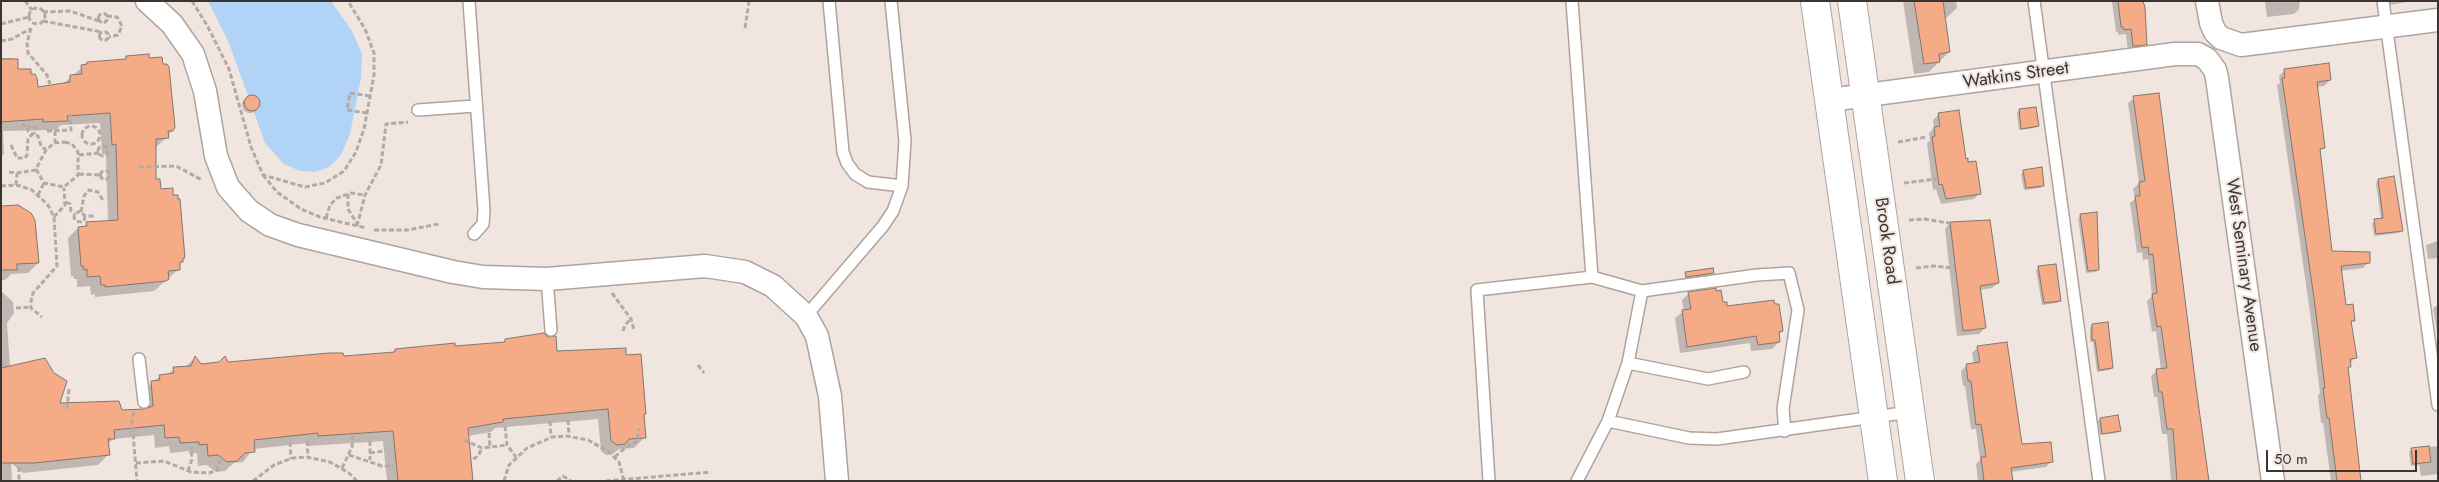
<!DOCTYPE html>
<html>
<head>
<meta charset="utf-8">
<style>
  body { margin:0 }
  #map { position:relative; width:2439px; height:482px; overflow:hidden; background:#f1e5df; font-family:Jost,sans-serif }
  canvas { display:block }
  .frame { position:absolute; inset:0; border:2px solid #3a3532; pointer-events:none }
  .scale { position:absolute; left:2266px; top:450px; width:151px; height:22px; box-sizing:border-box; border:2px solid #3a3532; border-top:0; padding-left:6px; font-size:15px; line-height:18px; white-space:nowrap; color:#3a3532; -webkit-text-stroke:4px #f1e5df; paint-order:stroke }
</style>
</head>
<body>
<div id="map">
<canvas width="2439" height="482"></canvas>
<div class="frame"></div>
<div class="scale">50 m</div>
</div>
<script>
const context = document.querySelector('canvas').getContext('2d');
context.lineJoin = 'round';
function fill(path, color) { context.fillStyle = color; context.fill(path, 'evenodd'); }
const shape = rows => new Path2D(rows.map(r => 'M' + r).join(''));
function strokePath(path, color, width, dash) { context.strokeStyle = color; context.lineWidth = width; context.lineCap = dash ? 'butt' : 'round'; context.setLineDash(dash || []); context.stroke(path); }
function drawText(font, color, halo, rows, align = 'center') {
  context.font = font + ' Jost,sans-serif'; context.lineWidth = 4; context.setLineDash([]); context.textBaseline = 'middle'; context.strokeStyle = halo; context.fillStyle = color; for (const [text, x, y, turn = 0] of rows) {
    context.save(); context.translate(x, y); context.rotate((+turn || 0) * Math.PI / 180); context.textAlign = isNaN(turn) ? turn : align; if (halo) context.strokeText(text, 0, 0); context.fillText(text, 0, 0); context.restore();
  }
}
fill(shape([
  [208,1,331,1,352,31,362,54,361,78,350,134,341,155,329,167,315,172,300,171,284,164,265,143,229,43]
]), '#b1d3f6');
fill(shape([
  [1903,1,1956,1,1957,8,1945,19,1949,52,1929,72,1914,74],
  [2112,1,2143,1,2145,44,2140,50,2128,51,2126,34,2118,35,2118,32,2116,32],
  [2265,1,2300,1,2299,9,2294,14,2267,17],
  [2390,1,2412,1,2390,5],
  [126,57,172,130,167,137,155,148,155,181,184,257,179,265,179,269,154,291,95,297,95,294,91,295,90,286,77,287,77,279,74,279,73,276,71,276,68,238,78,228,83,228,87,223,108,222,106,154,102,154,100,123,61,125,56,130,3,131,4,154,1,157,1,58,13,58,17,70,30,76,37,88,63,84,87,63,124,60],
  [2285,70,2330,80,2324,86,2316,87,2323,148,2319,152,2331,253,2369,262,2363,268,2340,271,2345,307,2354,320,2350,324,2355,357,2347,369,2361,481,2331,481,2323,423,2321,423,2318,395,2320,393,2309,305,2277,85,2280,83,2279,76],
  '242 105a8 8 0 1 1 16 0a8 8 0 1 1-16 0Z',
  [2134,98,2208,481,2171,481,2167,434,2162,434,2157,397,2154,397,2151,376,2157,370,2161,370,2156,331,2152,332,2147,301,2152,296,2148,259,2143,260,2142,252,2137,253,2130,203,2135,199,2133,189,2139,183,2128,103],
  [2019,110,2038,126,2035,128,2019,130,2017,113],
  [1939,114,1967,163,1979,194,1974,199,1941,204,1936,189,1933,190,1927,143,1930,141,1929,133,1934,128,1933,120],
  [2024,171,2043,186,2040,188,2024,190,2021,174],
  [2378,180,2401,231,2399,233,2374,236,2372,223,2381,219,2376,183],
  [1,207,38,263,28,273,11,274,5,280,1,280],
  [2081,215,2098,269,2096,272,2086,273,2078,218],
  [1950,223,1998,283,1992,288,1980,290,1985,328,1979,334,1957,336,1945,229],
  [2438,241,2438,258,2428,259,2426,245],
  [2039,267,2060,300,2057,303,2042,305,2036,270],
  [1686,273,1712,273,1710,276,1684,279],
  [1,291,13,302,14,313,7,323,10,367,58,405,121,411,143,411,141,392,160,376,167,375,174,369,185,367,195,358,201,366,392,353,395,350,502,344,505,340,556,353,625,357,645,413,643,415,645,437,634,448,619,449,613,454,606,455,601,451,598,419,495,428,491,432,468,436,472,481,387,481,383,441,308,446,308,443,253,449,243,462,234,463,225,471,216,472,207,465,198,466,197,453,189,454,189,451,170,453,169,446,155,448,154,435,113,439,107,445,108,455,98,465,23,473,11,463,12,481,1,481],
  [1689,293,1722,303,1726,308,1782,331,1778,335,1779,342,1772,349,1751,351,1750,343,1680,353,1675,318,1684,311,1682,300],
  [2438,305,2438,338,2433,308],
  [2092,325,2112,368,2110,370,2097,372,2093,342,2090,342,2090,328],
  [1978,347,2021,446,2051,462,2046,467,2010,472,2012,481,1978,481,1976,464,1980,460,1976,429,1971,429,1965,386,1963,386,1961,371,1967,365,1974,364,1972,353],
  [2100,419,2120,430,2117,433,2100,435,2098,421],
  [2438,446,2438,474,2421,476,2419,465,2411,466,2409,452,2412,449]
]), '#0003');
const building = shape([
  [1914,1,1943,1,1950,52,1939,54,1940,62,1924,64,1914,1],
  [2118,1,2143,1,2145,7,2147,45,2133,46,2131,29,2124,30,2123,27,2121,27,2118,1],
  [149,54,149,58,162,57,163,64,167,64,169,67,175,127,173,131,168,131,169,138,156,139,156,179,160,179,161,189,173,188,173,195,178,195,178,199,180,199,185,258,183,258,183,262,180,262,180,270,168,271,169,279,166,281,105,287,105,285,101,285,100,276,87,277,87,269,84,270,83,266,81,266,78,227,87,226,86,222,118,220,116,144,112,145,110,113,67,116,68,121,43,122,43,119,1,122,1,59,18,59,18,69,31,69,31,74,35,74,37,78,38,87,70,82,70,75,82,74,81,65,87,64,87,62,126,59,126,56,149,54],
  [2329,63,2331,80,2317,82,2325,148,2320,149,2332,251,2370,252,2370,263,2341,266,2346,305,2353,304,2355,321,2351,321,2357,358,2350,359,2351,367,2348,367,2361,481,2337,481,2329,418,2327,418,2323,388,2325,388,2314,298,2282,78,2285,78,2284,69,2329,63],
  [2159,93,2196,387,2209,481,2177,481,2173,429,2167,429,2162,392,2159,392,2156,369,2167,368,2161,326,2157,327,2152,294,2157,293,2153,254,2149,255,2148,247,2142,248,2135,196,2140,196,2139,182,2145,181,2133,96,2159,93],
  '244 103a8 8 0 1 1 16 0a8 8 0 1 1-16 0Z',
  [2036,107,2039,126,2021,129,2019,109,2036,107],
  [1959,110,1966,159,1968,158,1968,162,1976,161,1981,194,1946,199,1942,184,1939,185,1932,137,1935,136,1934,127,1940,126,1938,113,1959,110],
  [2042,167,2044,186,2026,188,2023,170,2042,167],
  [2394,176,2403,231,2376,234,2374,219,2383,218,2378,179,2394,176],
  [18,205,31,213,35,220,39,263,17,264,17,270,1,270,1,206,18,205],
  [2097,212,2099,270,2088,271,2080,214,2097,212],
  [1990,220,1999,283,1980,286,1986,328,1963,331,1950,222,1990,220],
  [2056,264,2061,301,2044,303,2038,266,2056,264],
  [1713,268,1714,273,1686,277,1685,272,1713,268],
  [1716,288,1716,291,1721,290,1723,302,1727,302,1727,306,1774,300,1775,304,1779,304,1783,331,1779,332,1780,342,1758,345,1756,336,1687,347,1682,310,1691,309,1688,292,1716,288],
  [2108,322,2113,368,2099,370,2095,340,2092,340,2092,324,2108,322],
  [544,333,548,337,556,336,557,351,626,348,626,355,641,354,646,414,644,414,646,438,629,439,625,444,617,445,611,441,608,409,503,419,503,422,468,428,473,481,398,481,393,431,318,436,318,433,254,440,255,452,245,453,237,461,227,462,218,455,208,456,207,444,199,445,199,442,180,443,179,437,165,438,164,425,114,430,115,439,108,439,110,455,34,463,1,463,1,368,45,358,54,373,67,381,60,403,119,401,122,410,144,409,153,406,151,381,160,380,159,375,174,373,173,367,191,366,195,356,201,364,219,362,225,356,228,362,329,353,343,353,344,356,395,352,395,349,455,343,455,346,505,342,505,339,544,333],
  [2007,342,2022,444,2051,442,2053,462,2011,468,2013,481,1984,481,1981,457,1986,457,1981,424,1976,425,1971,381,1968,381,1966,364,1980,362,1977,346,2007,342],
  [2118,415,2121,431,2102,434,2100,418,2118,415],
  [2429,446,2431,462,2413,464,2411,448,2429,446]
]);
fill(building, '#f5ab86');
strokePath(building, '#817671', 1);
const service = shape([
  [469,1,484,210,483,224,474,234],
  [829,1,843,152,847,163,855,174,868,182,902,186],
  [2034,1,2099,481],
  [2383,1,2438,405],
  [418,110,475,106],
  [1592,277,1642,291,1757,275,1789,273,1798,310,1783,409,1785,431],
  [547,279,551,330],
  [806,316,883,226,893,211,902,186,905,141,891,1],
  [139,359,144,402],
  [1628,363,1642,291],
  [1608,421,1628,363,1708,379,1744,372],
  [1489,481,1477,290,1592,277,1572,1],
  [1577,481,1608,421,1689,438,1717,439,1910,412]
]);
const minor = shape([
  [147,1,172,24,193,54,205,91,216,156,228,187,249,211,270,225,298,235,453,272,483,277,547,279,705,266,745,272,773,286,806,316,817,336,830,396,837,481],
  [2207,1,2211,23,2215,32,2221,38,2241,45,2438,20],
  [1830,100,2175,54,2198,54,2207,59,2215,70,2217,78,2273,481]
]);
const secondary = shape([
  [1815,1,1883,481],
  [1852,1,1920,481]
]);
strokePath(service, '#afa39e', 14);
strokePath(minor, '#afa39e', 25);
strokePath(secondary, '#afa39e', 30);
strokePath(shape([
  [25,1,32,10],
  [192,1,208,27,229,69,251,147,263,175,305,187,325,183,344,171,356,152,364,129,374,75,374,53,365,29,348,1],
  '29 16a8 8 0 1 1 16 0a8 8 0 1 1-16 0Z',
  [43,12,70,11,102,22],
  '98.5 18a4.5 4.5 0 1 1 9 0a4.5 4.5 0 1 1-9 0Z',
  [107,16,117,17,122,26,118,35,109,37],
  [43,21,102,32],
  [1,24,29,17],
  [31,28,27,43,28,53,47,75,50,84],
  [745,28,749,1],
  '99.5 36a4.5 4.5 0 1 1 9 0a4.5 4.5 0 1 1-9 0Z',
  [1,41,12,39,30,29],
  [367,113,347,110,350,93,370,96],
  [22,124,29,128],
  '28 130a4 4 0 1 1 8 0a4 4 0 1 1-8 0Z',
  '82 135a9 9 0 1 1 18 0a9 9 0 1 1-18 0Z',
  [47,131,71,130,70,114],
  [55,131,55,142],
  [65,142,72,144,78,152,78,175,64,187,44,183,36,169,46,150,54,143,65,142],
  [1898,142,1927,137],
  [11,145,17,158,25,158,27,155,28,138,33,134,38,136,41,146,46,150],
  '98 151a5 5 0 1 1 10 0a5 5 0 1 1-10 0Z',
  [79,155,99,153],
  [139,167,176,166,202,180],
  '100.5 175a4.5 4.5 0 1 1 9 0a4.5 4.5 0 1 1-9 0Z',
  [9,172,17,173,36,170],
  [79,174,101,175],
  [263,175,277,192,301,209,320,217,366,228],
  [1904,183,1936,179],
  [16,185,17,173],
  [1,186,17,185,32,190,48,205,54,217,57,266,33,293,31,301,31,308,42,317],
  [348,194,348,209,358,225],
  [38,195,44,183],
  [66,202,70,204,71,211,75,215],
  [81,212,84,196,89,190,98,192,104,202],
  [85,216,84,221,81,222,76,221,74,218,75,214,80,211,85,216,95,216],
  [54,217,65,205,64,188],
  [326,218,330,205,337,198,351,193,365,195],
  [1909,220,1924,219,1949,223],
  [357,226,365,195,381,165,386,124,408,122],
  [374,230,407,230,439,224],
  [1916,268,1933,266,1955,268],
  [612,293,631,319,634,330],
  [16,308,31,307],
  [623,331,625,325,631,319],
  [698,365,704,373],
  [67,409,69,389],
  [134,412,132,421,137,481],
  [568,420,569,436],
  [550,421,551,437],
  [505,426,507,445,516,457],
  [489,433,490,448],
  [464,440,482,448,507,445],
  [307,441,308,457],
  [370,441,370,460],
  [290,442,291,459],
  [370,453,385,451],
  [349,455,382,466,394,466],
  [615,457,625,448,637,441,639,428],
  [473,459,478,456,482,448],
  [136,463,164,461,191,472,209,473,217,470,220,460],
  [19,467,19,481],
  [342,468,352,447,353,434],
  [188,471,192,459,191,447],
  [253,481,274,465,293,458,307,457,330,462,349,473,357,481],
  [504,481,509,465,527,448,552,437,567,436,588,440,609,452,619,462,624,481],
  [557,481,563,476,571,481],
  [606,481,711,472]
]), '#b4aaa5', 3, [5, 2.5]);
strokePath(service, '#fff', 11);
strokePath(minor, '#fff', 22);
strokePath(secondary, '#fff', 28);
drawText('18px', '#3a3532', '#f1e5df', [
  ["Watkins Street",2016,76,-8],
  ["Brook Road",1886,241,82],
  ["West Seminary Avenue",2243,265,82]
]);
</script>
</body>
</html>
